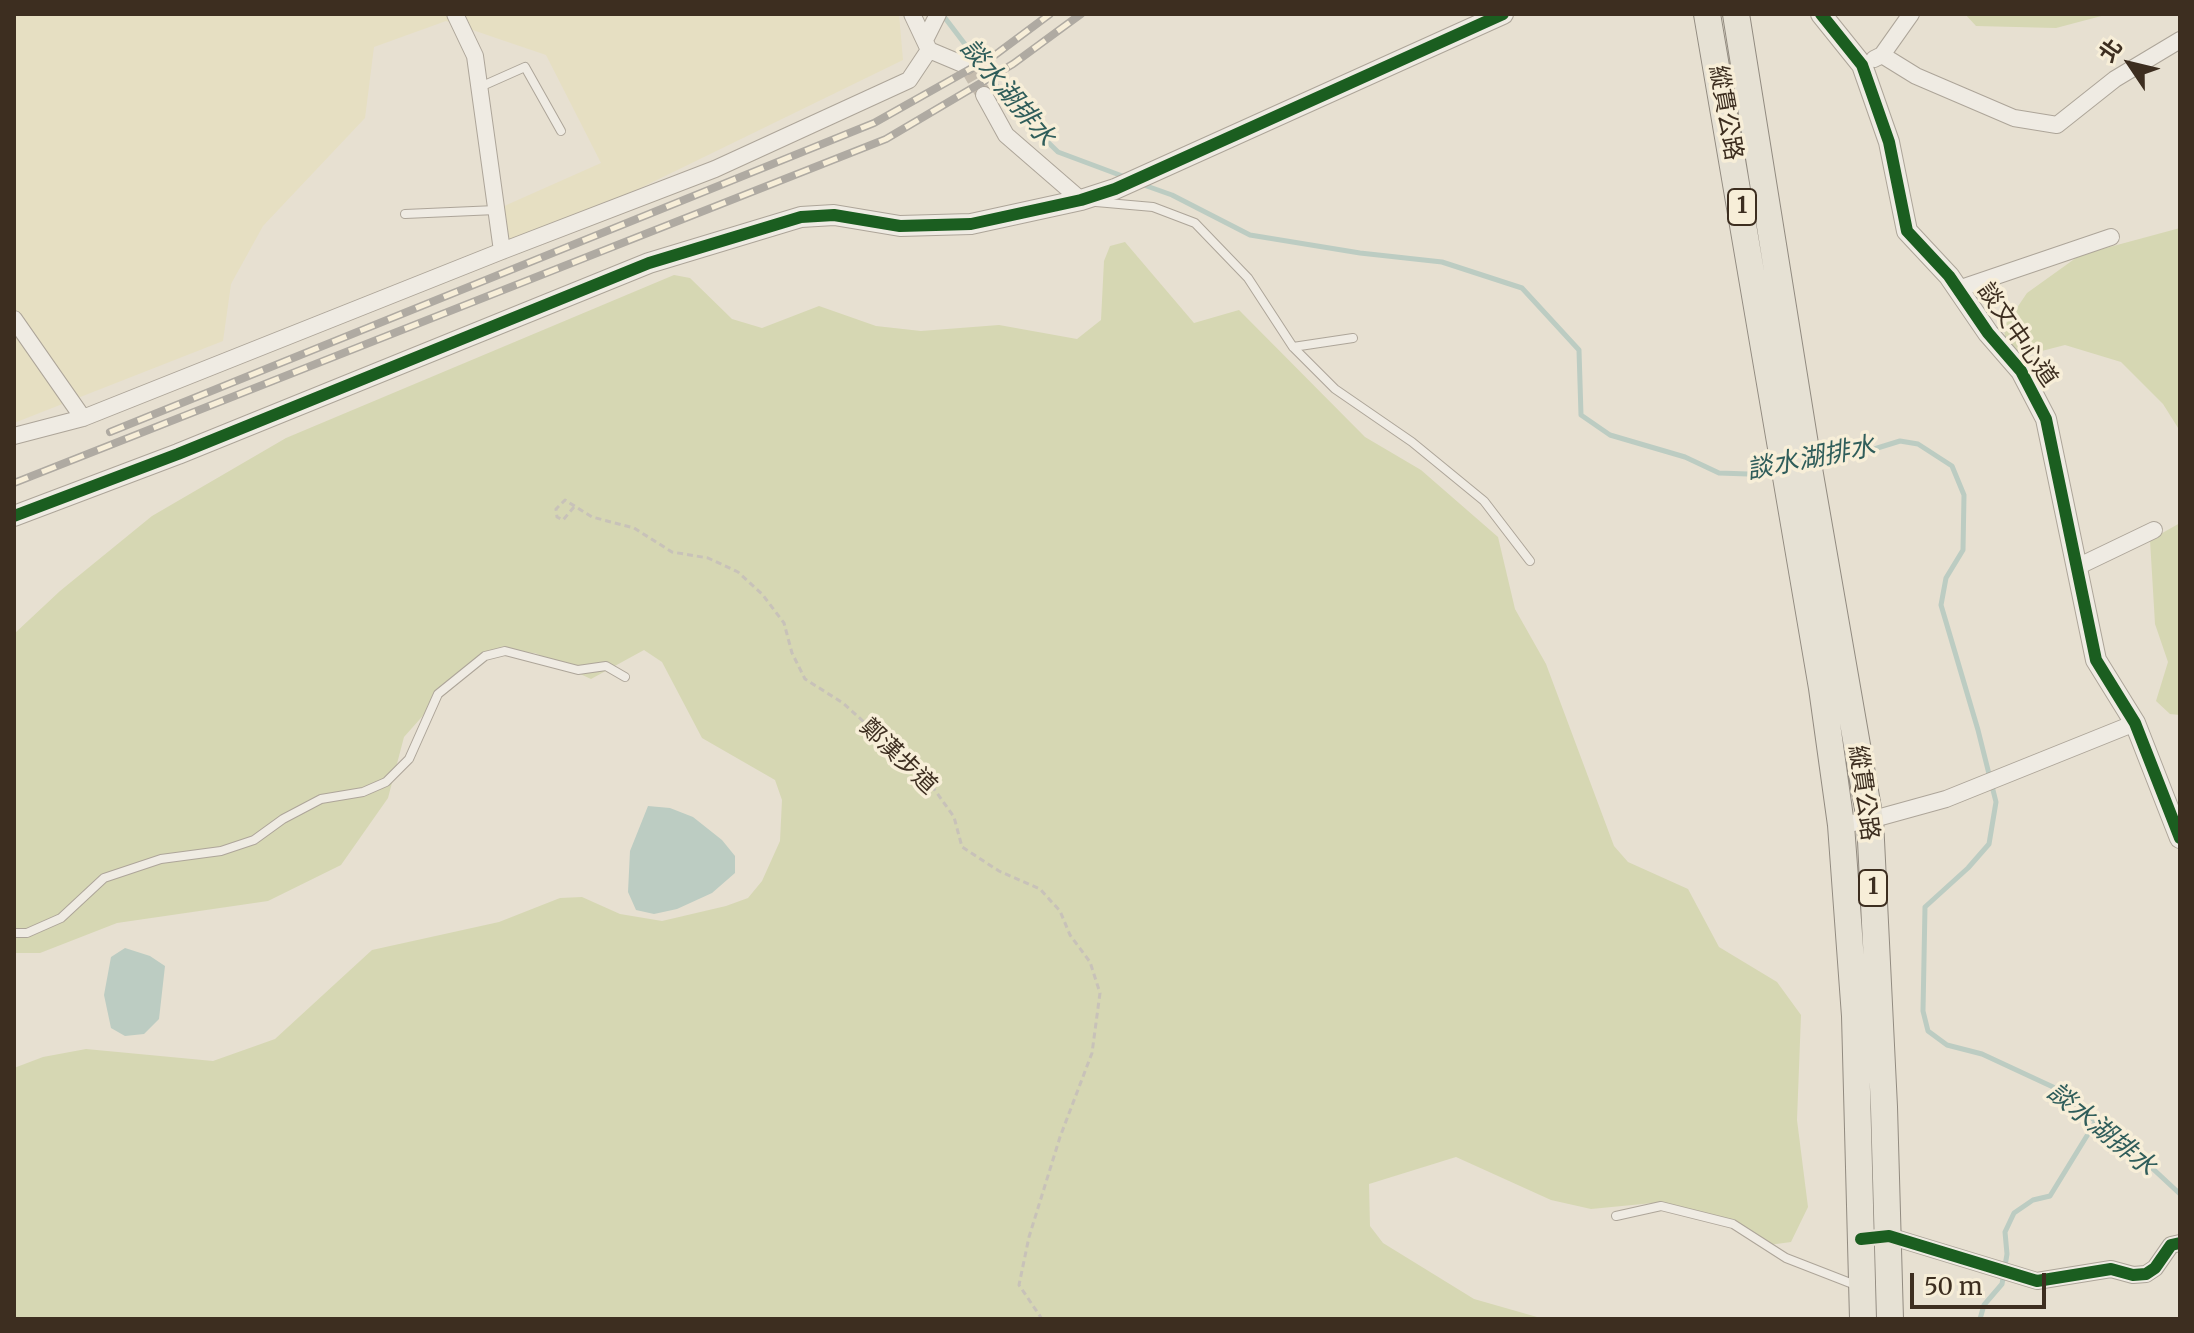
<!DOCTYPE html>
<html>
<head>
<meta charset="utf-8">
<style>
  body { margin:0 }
  #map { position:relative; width:2194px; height:1333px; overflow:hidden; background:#e7e0d1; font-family:Merriweather,"Noto Sans TC",serif }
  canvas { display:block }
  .frame { position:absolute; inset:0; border:16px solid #3d2e20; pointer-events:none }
  .north { position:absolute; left:2090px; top:24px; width:80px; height:80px; -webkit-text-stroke:6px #f7eed8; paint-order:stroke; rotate:305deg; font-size:22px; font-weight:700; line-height:32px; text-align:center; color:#3d2e20 }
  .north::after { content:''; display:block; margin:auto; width:28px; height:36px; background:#3d2e20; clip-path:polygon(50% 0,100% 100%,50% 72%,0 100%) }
  .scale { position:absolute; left:1910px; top:1273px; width:136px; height:36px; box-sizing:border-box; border:4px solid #3d2e20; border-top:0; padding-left:10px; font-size:24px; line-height:28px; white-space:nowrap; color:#3d2e20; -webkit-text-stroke:6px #f7eed8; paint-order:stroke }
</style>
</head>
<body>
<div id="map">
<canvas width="2194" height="1333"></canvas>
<div class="frame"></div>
<div class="north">北</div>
<div class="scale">50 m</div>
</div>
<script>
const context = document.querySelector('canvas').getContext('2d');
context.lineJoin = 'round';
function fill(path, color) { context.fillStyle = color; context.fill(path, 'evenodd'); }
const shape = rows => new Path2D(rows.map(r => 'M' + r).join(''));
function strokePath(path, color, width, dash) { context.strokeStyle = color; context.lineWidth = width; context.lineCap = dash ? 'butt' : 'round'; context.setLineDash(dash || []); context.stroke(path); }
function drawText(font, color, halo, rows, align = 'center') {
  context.font = font + ' Merriweather,"Noto Sans TC",serif'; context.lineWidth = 7; context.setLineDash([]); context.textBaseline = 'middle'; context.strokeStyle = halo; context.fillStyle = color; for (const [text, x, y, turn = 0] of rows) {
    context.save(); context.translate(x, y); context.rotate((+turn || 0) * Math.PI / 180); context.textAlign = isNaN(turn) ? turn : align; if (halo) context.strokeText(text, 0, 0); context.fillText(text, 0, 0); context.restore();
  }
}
fill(shape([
  [14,14,899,14,903,60,622,197,498,245,493,211,601,163,546,55,446,21,374,47,365,118,263,226,231,284,223,341,14,423]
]), '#e6dfc2');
fill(shape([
  [1965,14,2109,14,2056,28,1976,26],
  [2180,228,2180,431,2163,404,2121,362,2065,345,2026,355,2006,348,2004,327,2027,293,2080,255],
  [1125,242,1194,323,1239,310,1365,437,1421,470,1498,537,1515,609,1546,664,1614,846,1628,862,1688,889,1719,947,1777,982,1801,1015,1797,1120,1808,1207,1791,1242,1769,1245,1713,1218,1653,1203,1591,1209,1551,1200,1456,1157,1369,1184,1370,1226,1383,1243,1474,1299,1544,1319,14,1319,14,1068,43,1057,86,1049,213,1061,275,1039,372,950,499,922,560,898,582,897,620,914,662,921,726,906,748,898,762,881,780,841,782,800,775,780,702,738,662,662,644,650,591,679,535,653,494,651,460,674,404,737,388,798,341,865,268,901,117,923,40,953,14,953,14,634,60,591,152,516,286,438,674,275,690,278,732,319,762,328,819,306,876,326,921,331,999,325,1077,339,1101,320,1104,261,1110,246],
  [2180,523,2180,715,2170,714,2156,701,2168,662,2155,624,2150,540]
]), '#d6d7b3');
fill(shape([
  [648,806,670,808,693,817,722,840,735,856,735,873,712,893,677,909,654,914,636,910,628,892,630,851],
  [125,948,150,956,165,966,159,1019,144,1034,125,1036,111,1028,104,995,111,957]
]), '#bcccc2');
strokePath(shape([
  [942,14,1015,110,1058,152,1125,177],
  [1141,184,1172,195,1250,235,1360,253,1442,262,1522,288,1579,350,1581,415,1610,435,1685,457,1719,473,1748,474,1778,468],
  [1815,462,1858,454,1900,441,1918,444,1952,466,1964,495,1963,550,1946,578,1941,605,1978,730,1996,802,1989,844,1968,868,1925,907,1923,1011,1928,1031,1947,1045,1982,1054,2053,1087,2137,1154,2180,1194],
  [1980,1319,1984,1305,2002,1284,2007,1254,2005,1232,2014,1213,2033,1200,2050,1196,2096,1121]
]), '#bcccc2', 5);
strokePath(shape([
  [967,66,984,95]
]), '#c5bcae', 16, [16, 8]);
const service = shape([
  [480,87,525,67,561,131],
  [1096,202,1153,207,1195,223,1248,278,1293,347,1335,389,1412,442,1484,501,1530,561],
  [405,214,496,210],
  [1293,347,1353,338],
  [14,933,27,933,61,918,104,878,161,859,221,851,254,840,283,819,321,799,363,792,386,782,409,759,438,694,485,656,505,651,578,670,606,666,625,677],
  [1616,1216,1661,1206,1733,1224,1786,1258,1858,1286]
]);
const minor = shape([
  [455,14,475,56,502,251],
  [926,38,938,14],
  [929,50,967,66],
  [1882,55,1916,76,2014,118,2057,125,2115,79,2180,40],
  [1874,59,1882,55,1911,14],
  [984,95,1006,135,1081,200],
  [1958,289,2111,237],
  [14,319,83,418],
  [14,436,83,418,502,251,715,169,909,80,929,50,912,14],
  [2077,567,2154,530],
  [1841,825,1870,820,1946,799,2135,723],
  [1861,1239,1889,1236,2037,1281,2111,1269,2133,1275,2146,1274,2155,1268,2171,1245,2180,1243]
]);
const tertiary = shape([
  [1821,14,1862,65,1889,142,1907,231,1949,276,1988,333,2021,371,2046,419,2096,660,2135,723,2180,838],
  [14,516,178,454,649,263,801,217,834,215,900,226,971,224,1081,200,1115,189,1503,14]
]);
const primary = shape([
  [1707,14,1822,688,1841,825,1855,1016,1863,1319],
  [1736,14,1808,463,1870,820,1884,1107,1890,1319]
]);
strokePath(service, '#ada599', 10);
strokePath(minor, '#ada599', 18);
strokePath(tertiary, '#ada599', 22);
strokePath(primary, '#928b80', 28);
strokePath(shape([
  [574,507,563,520,557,517,556,509,565,500,592,517,634,528,672,552,708,558,738,572,762,594,784,623,792,653,805,679,843,703,927,779,954,817,962,847,999,871,1040,889,1060,911,1070,935,1090,962,1100,993,1092,1053,1060,1137,1029,1237,1019,1285,1042,1319]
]), '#c8c2b9', 3, [6, 4]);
strokePath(service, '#efebe3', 8);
strokePath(minor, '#efebe3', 16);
strokePath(tertiary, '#efebe3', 20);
strokePath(primary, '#e6e1d4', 26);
const rail = shape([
  [110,432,874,123,995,55,1050,14],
  [14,483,886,139,1013,64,1081,14]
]);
strokePath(rail, '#afaaa2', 8);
strokePath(rail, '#f7eed8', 5, [15]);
strokePath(shape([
  [1821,14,1862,65,1889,142,1907,231,1949,276,1988,333,2021,371,2046,419,2096,660,2135,723,2180,838],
  [14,516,178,454,649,263,801,217,834,215,900,226,971,224,1081,200,1115,189,1503,14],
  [1861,1239,1889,1236,2037,1281,2111,1269,2133,1275,2146,1274,2155,1268,2171,1245,2180,1243]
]), '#1b5e20', 12);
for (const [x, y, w] of [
  [1742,207,28],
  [1873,888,28]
]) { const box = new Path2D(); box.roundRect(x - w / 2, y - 18, w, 36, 6); context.fillStyle = '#f7eed8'; context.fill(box); strokePath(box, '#3d2e20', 2); }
drawText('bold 22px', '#3d2e20', null, [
  ["1",1742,207],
  ["1",1873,888]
]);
drawText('24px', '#3d2e20', '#f7eed8', [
  ["縱貫公路",1725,113,80],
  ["談文中心道",2017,335,55],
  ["鄭漢步道",898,757,44],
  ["縱貫公路",1863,793,82]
]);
drawText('italic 26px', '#2f5d5a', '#f7eed8', [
  ["談水湖排水",1007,93,50],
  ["談水湖排水",1811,459,-11],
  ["談水湖排水",2101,1130,39]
]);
</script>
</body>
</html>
